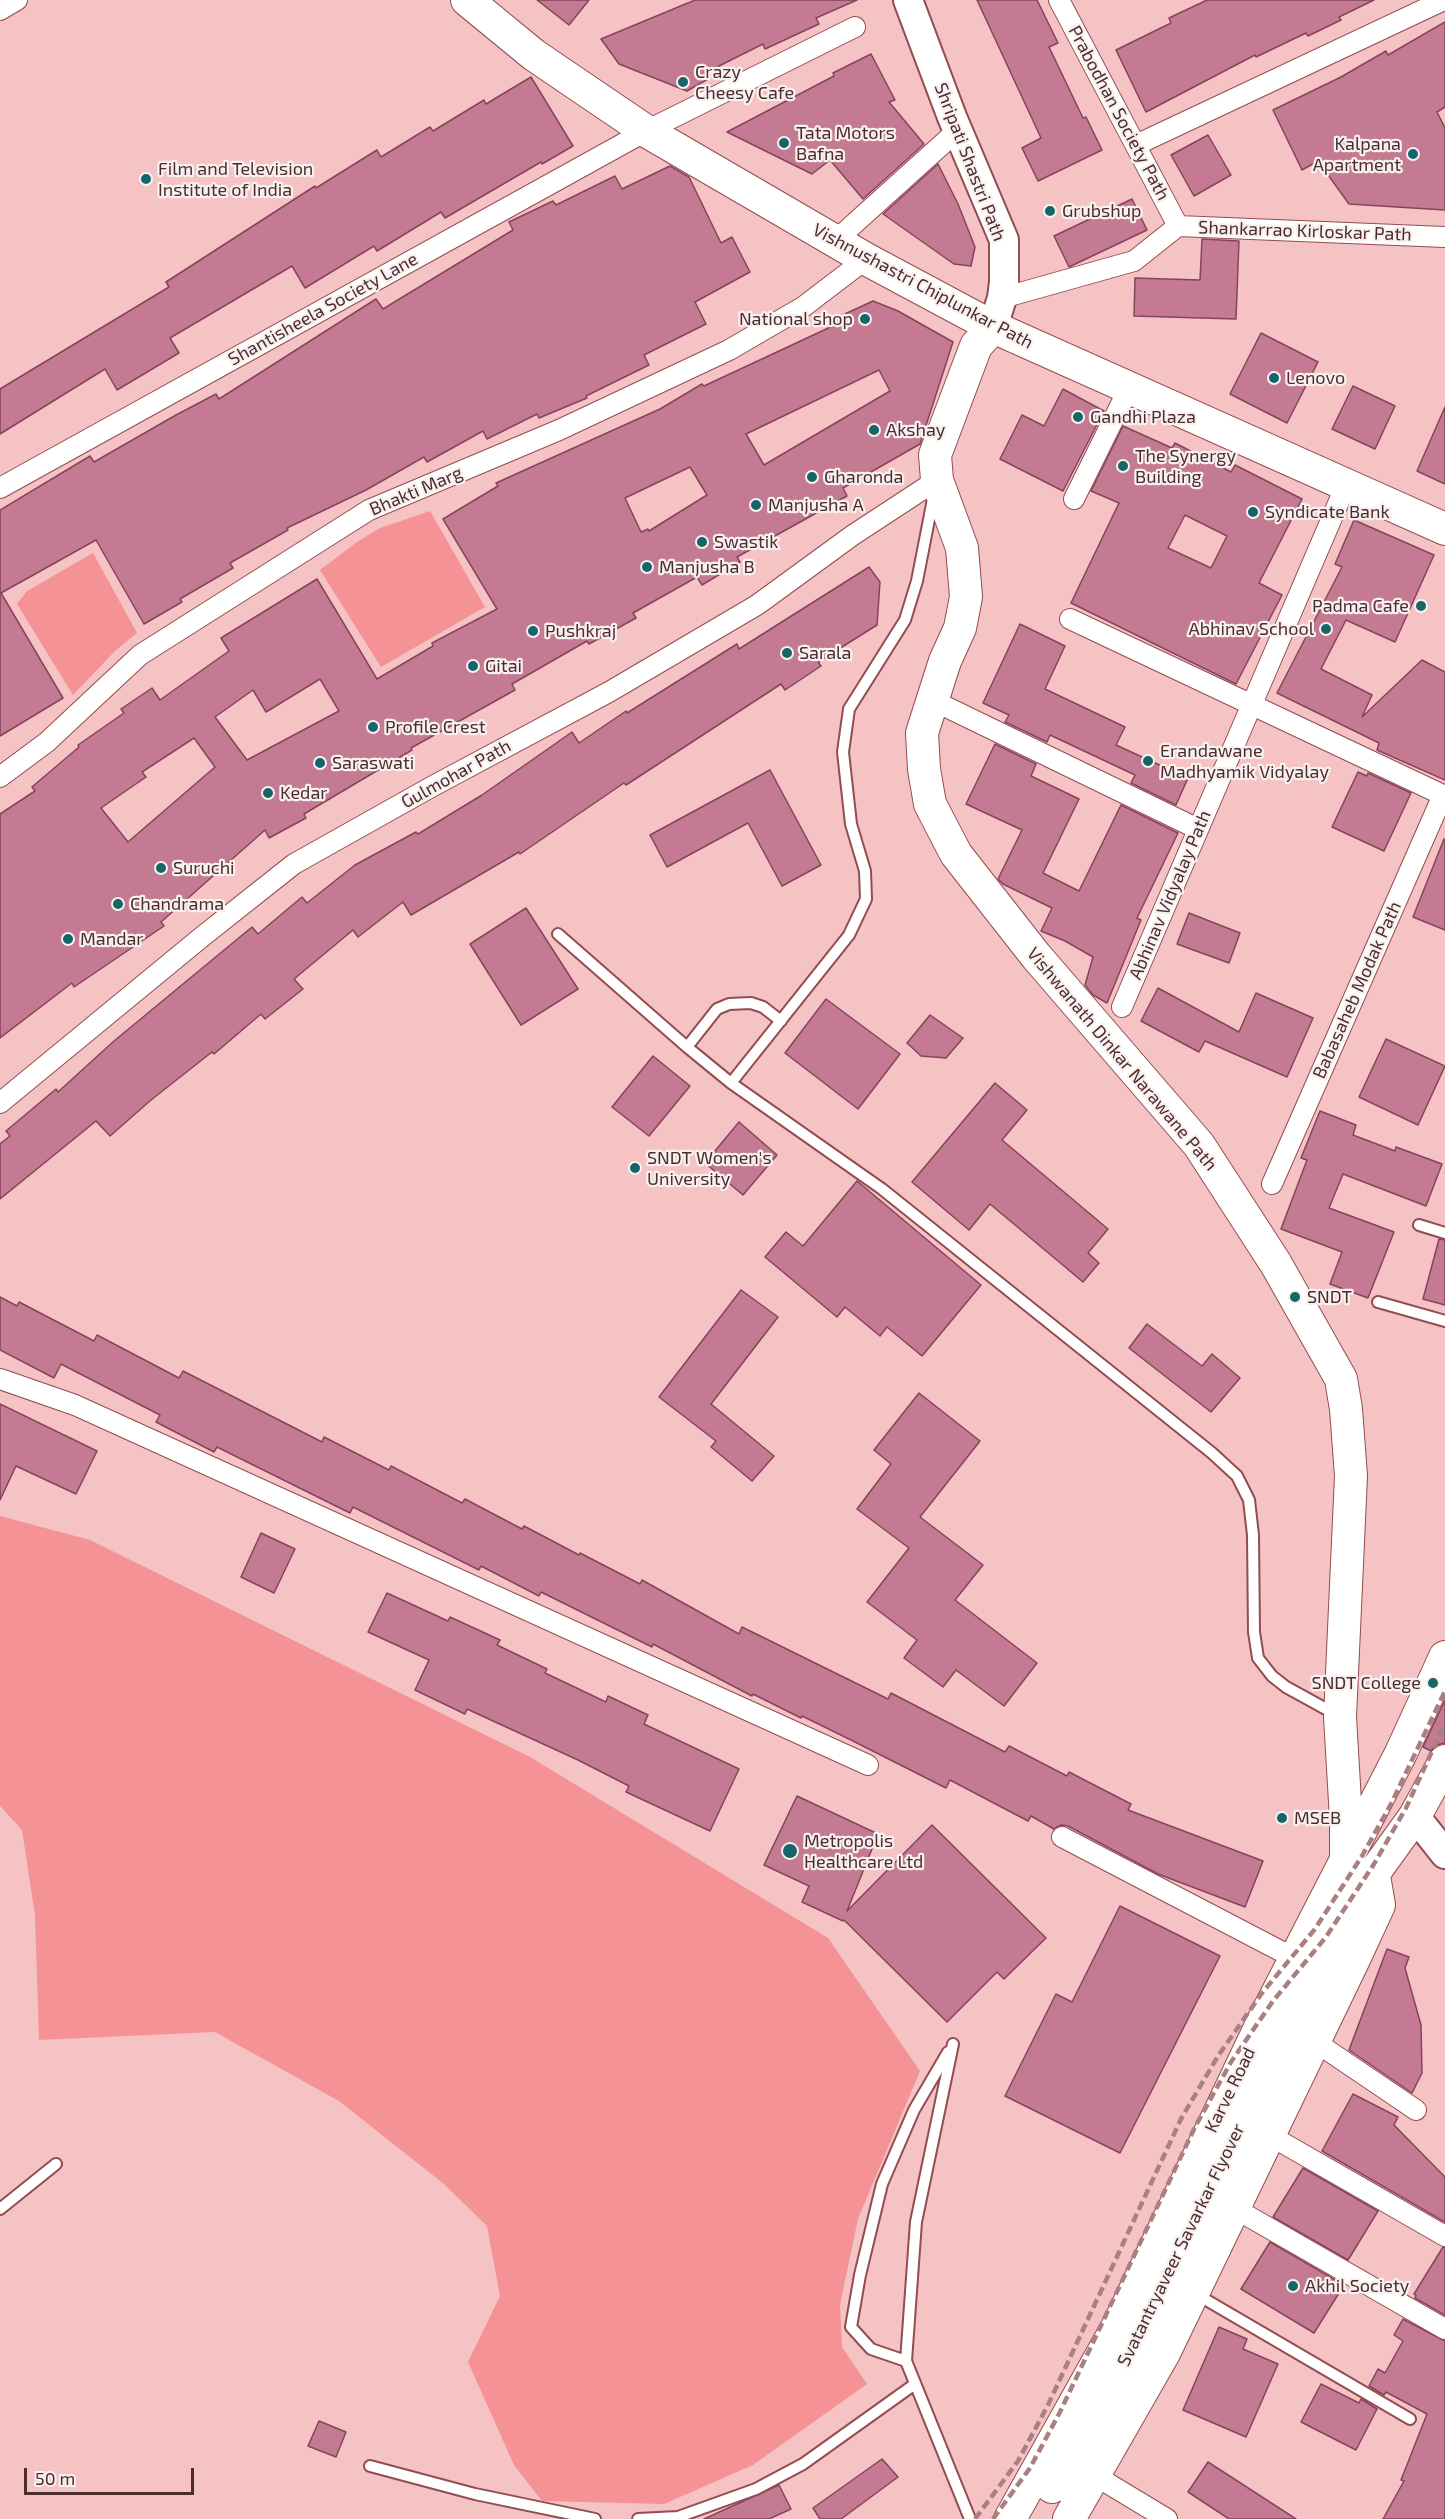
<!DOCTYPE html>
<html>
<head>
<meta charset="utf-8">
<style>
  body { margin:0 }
  #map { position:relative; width:1445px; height:2519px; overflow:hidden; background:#f5c3c3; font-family:"Exo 2",sans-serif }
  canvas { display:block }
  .scale { position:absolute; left:24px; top:2468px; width:170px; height:27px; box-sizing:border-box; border:3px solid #4d2c2d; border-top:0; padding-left:8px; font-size:18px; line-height:21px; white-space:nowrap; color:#4d2c2d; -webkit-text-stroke:4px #f9f0f0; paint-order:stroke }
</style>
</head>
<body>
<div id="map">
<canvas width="1445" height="2519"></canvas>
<div class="scale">50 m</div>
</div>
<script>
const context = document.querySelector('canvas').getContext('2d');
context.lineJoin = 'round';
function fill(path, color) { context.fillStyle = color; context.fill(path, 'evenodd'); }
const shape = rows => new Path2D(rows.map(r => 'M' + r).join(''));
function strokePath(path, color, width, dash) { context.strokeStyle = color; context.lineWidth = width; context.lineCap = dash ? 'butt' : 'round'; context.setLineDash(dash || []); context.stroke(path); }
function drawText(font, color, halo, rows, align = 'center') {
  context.font = font + ' "Exo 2",sans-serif'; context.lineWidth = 4.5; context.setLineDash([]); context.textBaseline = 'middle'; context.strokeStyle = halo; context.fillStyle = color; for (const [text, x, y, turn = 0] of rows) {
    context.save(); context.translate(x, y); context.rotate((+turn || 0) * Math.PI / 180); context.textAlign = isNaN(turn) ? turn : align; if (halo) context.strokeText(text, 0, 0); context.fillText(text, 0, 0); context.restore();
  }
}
fill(shape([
  [430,511,485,607,381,667,320,570,357,542,380,528],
  [93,553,137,633,116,650,73,695,17,604,27,591],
  [0,1516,90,1540,530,1757,828,1938,920,2071,858,2219,840,2305,842,2347,867,2384,753,2465,664,2504,542,2501,514,2465,468,2362,500,2296,487,2226,444,2184,339,2101,215,2032,39,2040,35,1915,22,1830,0,1806]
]), '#f49295');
const building = shape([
  [537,0,589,0,569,25,537,0],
  [695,0,857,0,816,18,819,24,765,49,763,44,705,73,708,79,687,91,619,64,601,39,695,0],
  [977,0,1037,0,1058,43,1049,47,1083,118,1086,117,1102,150,1038,181,1022,148,1041,138,977,0],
  [1207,0,1374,0,1339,17,1341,20,1308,36,1306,33,1256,57,1255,55,1146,112,1116,50,1171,23,1169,18,1207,0],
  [1445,22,1445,107,1437,112,1445,128,1445,210,1349,204,1318,161,1302,170,1273,110,1341,77,1386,51,1388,55,1445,22],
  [871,54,895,100,889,102,924,144,863,199,830,160,812,174,727,132,834,76,833,73,871,54],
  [531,77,573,146,542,164,541,162,445,218,441,212,377,251,374,246,305,288,292,266,170,338,179,353,117,390,105,369,0,434,0,389,169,287,166,282,315,186,316,188,377,150,381,157,430,127,433,131,484,100,486,104,531,77],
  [1208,135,1231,175,1194,196,1171,155,1208,135],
  [938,164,958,204,975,247,971,266,954,264,883,214,938,164],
  [670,166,689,177,721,243,732,237,750,272,695,302,706,324,644,355,649,365,586,396,587,398,539,418,537,414,487,439,483,431,427,462,424,457,366,490,287,528,288,530,230,563,233,568,180,599,182,602,144,624,96,540,1,593,63,698,0,736,0,510,90,456,94,462,176,415,216,394,219,399,376,299,383,309,513,230,509,222,553,201,556,205,615,176,622,189,670,166],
  [1132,199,1147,230,1069,267,1054,236,1132,199],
  [1202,239,1239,241,1236,319,1134,316,1135,278,1200,280,1202,239],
  [873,301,898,311,953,342,920,444,843,488,847,496,737,557,740,562,702,585,697,577,633,613,636,618,589,644,587,641,512,684,515,690,411,748,412,750,304,814,306,818,269,838,265,830,161,922,164,926,74,987,72,983,0,1038,0,814,35,791,32,787,79,747,78,745,124,713,121,709,152,688,160,700,229,651,221,638,317,579,377,679,433,646,432,643,497,609,443,519,498,486,496,483,660,409,702,384,704,386,837,324,834,319,873,301],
  [879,370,890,391,764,465,746,434,879,370],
  [690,467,707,495,649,531,648,529,641,532,625,498,690,467],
  [320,679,339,711,247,760,215,717,253,690,266,712,320,679],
  [194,738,215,767,128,842,101,808,146,777,142,772,194,738],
  [1261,333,1318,362,1287,423,1230,394,1261,333],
  [1353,386,1395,406,1375,449,1332,429,1353,386],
  [1063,389,1104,411,1063,491,1000,459,1022,415,1044,426,1063,389],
  [1445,407,1445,484,1417,471,1445,407],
  [1123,426,1172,448,1175,443,1231,472,1235,465,1302,499,1259,583,1282,595,1236,684,1071,603,1119,503,1091,491,1123,426],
  [1185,515,1227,536,1211,568,1168,548,1185,515],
  [1354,520,1434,555,1395,642,1346,620,1321,669,1372,695,1362,717,1422,660,1445,672,1445,780,1377,750,1379,743,1277,693,1342,567,1335,564,1354,520],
  [869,567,880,582,877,625,818,662,821,666,785,690,781,684,626,785,624,783,520,854,519,852,411,915,403,902,358,937,353,930,294,979,303,989,265,1019,261,1014,214,1054,212,1052,151,1100,110,1136,96,1121,0,1199,0,1144,10,1136,6,1131,56,1089,58,1092,114,1041,252,927,258,934,302,897,307,903,355,865,416,832,418,834,482,795,572,732,579,743,626,711,627,713,737,644,739,649,869,567],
  [1020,624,1065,646,1045,689,1125,727,1116,745,1188,778,1176,805,1131,783,1135,775,1050,735,1047,742,1005,722,1009,715,983,703,1020,624],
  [995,744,1036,764,1031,776,1079,799,1043,873,1079,891,1121,805,1178,833,1137,918,1141,920,1107,1003,1093,995,1085,985,1093,957,1065,941,1041,931,1052,908,1003,884,998,879,1022,830,966,804,995,744],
  [770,770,821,865,782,886,748,823,667,867,650,835,770,770],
  [1358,772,1367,776,1368,773,1411,793,1384,851,1332,827,1358,772],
  [1444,839,1445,840,1445,930,1413,917,1444,839],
  [526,908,578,989,521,1025,470,944,526,908],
  [1189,913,1240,933,1229,963,1177,944,1189,913],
  [1158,988,1239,1032,1256,993,1313,1018,1287,1077,1205,1041,1199,1052,1141,1021,1158,988],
  [826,999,900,1054,858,1109,785,1053,826,999],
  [930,1015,963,1038,946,1058,921,1056,907,1043,930,1015],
  [1386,1039,1445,1066,1418,1125,1359,1097,1386,1039],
  [653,1056,690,1086,649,1136,612,1107,653,1056],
  [995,1083,1027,1110,1002,1140,1108,1229,1088,1253,1099,1263,1083,1282,990,1204,969,1230,912,1182,995,1083],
  [1320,1111,1356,1125,1353,1135,1395,1151,1396,1147,1442,1164,1426,1206,1343,1174,1329,1208,1394,1232,1368,1298,1330,1284,1342,1252,1281,1229,1307,1160,1301,1158,1320,1111],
  [739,1122,777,1155,743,1195,705,1163,739,1122],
  [857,1181,981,1285,922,1356,887,1327,880,1336,845,1307,837,1317,765,1257,786,1232,803,1246,857,1181],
  [1439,1239,1445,1240,1445,1305,1423,1299,1439,1239],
  [741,1290,778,1317,711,1404,774,1456,752,1481,711,1447,716,1441,659,1397,741,1290],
  [0,1297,17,1306,19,1302,94,1341,97,1335,179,1378,183,1371,322,1442,324,1437,389,1470,391,1466,462,1503,465,1499,522,1529,524,1526,579,1555,580,1553,640,1584,642,1580,739,1634,742,1627,888,1699,891,1693,1005,1752,1009,1746,1067,1776,1069,1772,1131,1804,1128,1810,1263,1861,1245,1907,1158,1874,1068,1826,1061,1825,1054,1829,1031,1816,1028,1821,950,1780,946,1788,849,1739,802,1716,801,1718,753,1694,752,1696,653,1644,652,1647,541,1592,539,1596,481,1566,479,1570,353,1507,350,1513,217,1447,214,1452,156,1422,160,1415,61,1364,54,1378,0,1350,0,1297],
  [1147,1324,1202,1366,1212,1354,1240,1378,1211,1412,1129,1348,1147,1324],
  [919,1393,980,1441,920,1517,983,1565,955,1600,1037,1663,1004,1706,956,1670,943,1687,904,1658,917,1640,867,1602,909,1548,857,1509,891,1464,874,1450,919,1393],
  [0,1404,97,1451,76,1494,16,1466,0,1500,0,1404],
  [261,1533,295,1549,274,1593,241,1577,261,1533],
  [387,1593,448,1621,450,1617,500,1640,497,1645,547,1669,545,1673,606,1702,608,1696,648,1715,644,1724,739,1769,710,1831,626,1792,629,1786,578,1760,467,1709,465,1714,415,1690,429,1660,368,1632,387,1593],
  [1445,1700,1445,1743,1436,1745,1431,1751,1423,1747,1445,1700],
  [797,1796,878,1834,847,1911,932,1825,1046,1938,1004,1979,997,1972,947,2022,844,1920,843,1921,802,1902,809,1886,764,1865,797,1796],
  [1120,1906,1220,1956,1120,2153,1005,2096,1056,1994,1072,2002,1120,1906],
  [1387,1949,1409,1957,1405,1968,1421,2025,1422,2073,1412,2093,1349,2050,1387,1949],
  [1353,2094,1398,2117,1394,2125,1445,2177,1445,2222,1322,2151,1353,2094],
  [1303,2168,1378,2211,1348,2260,1273,2217,1303,2168],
  [1270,2242,1344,2285,1314,2333,1241,2289,1270,2242],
  [1443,2247,1445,2248,1445,2315,1415,2298,1416,2295,1414,2294,1443,2247],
  [1403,2319,1445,2341,1445,2519,1383,2519,1404,2481,1401,2480,1427,2414,1386,2392,1384,2395,1369,2386,1378,2369,1385,2373,1403,2341,1394,2335,1403,2319],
  [1219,2327,1247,2339,1243,2349,1278,2364,1246,2437,1183,2410,1219,2327],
  [1321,2384,1359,2403,1361,2399,1377,2409,1356,2450,1301,2422,1321,2384],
  [319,2421,346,2432,336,2457,308,2446,319,2421],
  [882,2459,898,2477,841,2519,820,2519,813,2508,882,2459],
  [1208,2462,1296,2519,1229,2519,1188,2492,1208,2462],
  [779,2485,791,2509,769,2519,704,2519,779,2485]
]);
fill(building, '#c37a92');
strokePath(building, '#87435c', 1.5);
const lane = shape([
  [558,934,687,1047,731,1083,882,1189,1212,1453,1237,1476,1249,1500,1253,1535,1254,1632,1258,1658,1272,1676,1286,1687,1337,1715],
  [687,1047,717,1009,729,1004,751,1003,763,1007,781,1021],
  [731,1083,849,935,866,899,865,871,851,824,843,752,849,709,905,620,917,581,934,494],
  [1419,1225,1445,1233],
  [1378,1302,1445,1321],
  [953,2044,916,2222,906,2361,970,2519],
  [0,2209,56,2164],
  [1196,2294,1410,2419],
  [906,2361,871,2349,851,2327,860,2275,882,2184,914,2110,948,2052],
  [370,2466,475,2494,595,2519],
  [638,2519,678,2517,756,2489,803,2464,915,2384]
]);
const street = shape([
  [1059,0,1178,226],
  [0,10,17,0],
  [1136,145,1444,0],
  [835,241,958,130],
  [1002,298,1134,261,1178,226,1445,237],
  [0,488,646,131,855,27],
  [1074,499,1129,388],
  [1070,619,1445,796],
  [932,700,1198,829],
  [0,777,47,742,140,655,369,510,559,430,729,350,803,307,866,259],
  [1122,1007,1346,485],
  [0,1103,203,936,294,864,433,786,609,692,757,605,853,535,937,480],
  [1272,1184,1443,795],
  [0,1379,75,1405,868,1765],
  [1062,1837,1294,1958],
  [1314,2041,1416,2110],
  [1269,2135,1445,2236],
  [1234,2208,1445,2329],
  [1094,2475,1167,2519]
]);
const secondary = shape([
  [908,0,952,117,1004,240,1004,282,1002,298,993,327],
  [1415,1816,1445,1854]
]);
const primary = shape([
  [467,0,534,55,646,131,866,259,993,327,1445,529],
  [993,327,976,346,935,455,937,480,962,548,966,597,960,628,945,661,922,733,924,769,930,804,956,854,1036,956,1199,1145,1276,1264,1341,1379,1346,1409,1351,1476,1340,1717,1346,1819,1346,1862],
  [1052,2487,1139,2336,1333,1930,1415,1816,1445,1761],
  [1010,2519,1119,2324,1264,2019,1401,1753,1445,1657],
  [1069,2519,1164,2353,1355,1957,1379,1905,1374,1876]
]);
strokePath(lane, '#934c4f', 14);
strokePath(street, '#934c4f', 22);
strokePath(secondary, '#934c4f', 32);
strokePath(primary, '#934c4f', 34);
strokePath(lane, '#fff', 10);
strokePath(street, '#fff', 20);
strokePath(secondary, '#fff', 28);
strokePath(primary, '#fff', 32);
strokePath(shape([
  [975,2519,1018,2461,1048,2405,1181,2119,1218,2056,1262,1993,1315,1929,1362,1856,1391,1804,1445,1691],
  [993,2519,1030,2468,1060,2412,1195,2127,1231,2062,1273,2001,1326,1937,1374,1864,1406,1808,1445,1723]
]), '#a97f7f', 4.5, [9, 4.5]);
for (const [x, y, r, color] of [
  [683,82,6,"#166568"],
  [784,143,6,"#166568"],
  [1413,154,6,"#166568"],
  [146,179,6,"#166568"],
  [1050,211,6,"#166568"],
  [865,319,6,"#166568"],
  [1274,378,6,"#166568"],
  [1078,417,6,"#166568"],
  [874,430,6,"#166568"],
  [1123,466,6,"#166568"],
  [812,477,6,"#166568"],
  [756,505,6,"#166568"],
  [1253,512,6,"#166568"],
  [702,542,6,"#166568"],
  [647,567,6,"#166568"],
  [1421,606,6,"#166568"],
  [1326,629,6,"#166568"],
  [533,631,6,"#166568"],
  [787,653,6,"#166568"],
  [473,666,6,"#166568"],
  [373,727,6,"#166568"],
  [1148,761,6,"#166568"],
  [320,763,6,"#166568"],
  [268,793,6,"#166568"],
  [161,868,6,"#166568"],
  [118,904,6,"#166568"],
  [68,939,6,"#166568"],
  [635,1168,6,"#166568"],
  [1295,1297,6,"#166568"],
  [1433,1683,6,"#166568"],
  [1282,1818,6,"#166568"],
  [790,1851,8,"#166568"],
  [1293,2286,6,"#166568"]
]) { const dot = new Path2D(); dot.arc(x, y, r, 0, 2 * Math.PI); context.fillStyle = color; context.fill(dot); strokePath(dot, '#f9f0f0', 2); }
drawText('18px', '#4d2c2d', '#f9f0f0', [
  ["Crazy",695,72],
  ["Cheesy Cafe",695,93],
  ["Tata Motors",796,133],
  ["Bafna",796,154],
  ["Kalpana",1401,144,"right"],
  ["Apartment",1401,165,"right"],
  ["Film and Television",158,169],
  ["Institute of India",158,190],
  ["Grubshup",1062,211],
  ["National shop",853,319,"right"],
  ["Lenovo",1286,378],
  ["Gandhi Plaza",1090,417],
  ["Akshay",886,430],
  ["The Synergy",1135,456],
  ["Building",1135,477],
  ["Gharonda",824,477],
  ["Manjusha A",768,505],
  ["Syndicate Bank",1265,512],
  ["Swastik",714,542],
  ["Manjusha B",659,567],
  ["Padma Cafe",1409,606,"right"],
  ["Abhinav School",1314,629,"right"],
  ["Pushkraj",545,631],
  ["Sarala",799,653],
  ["Gitai",485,666],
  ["Profile Crest",385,727],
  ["Erandawane",1160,751],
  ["Madhyamik Vidyalay",1160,772],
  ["Saraswati",332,763],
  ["Kedar",280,793],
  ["Suruchi",173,868],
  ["Chandrama",130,904],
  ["Mandar",80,939],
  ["SNDT Women's",647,1158],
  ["University",647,1179],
  ["SNDT",1307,1297],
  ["SNDT College",1421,1683,"right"],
  ["MSEB",1294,1818],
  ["Metropolis",804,1841],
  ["Healthcare Ltd",804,1862],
  ["Akhil Society",1305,2286]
], 'left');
drawText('18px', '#4d2c2d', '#f9f0f0', [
  ["Prabodhan Society Path",1119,113,62],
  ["Shripati Shastri Path",970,162,69],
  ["Shankarrao Kirloskar Path",1305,231,2],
  ["Vishnushastri Chiplunkar Path",923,286,28],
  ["Shantisheela Society Lane",323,309,-29],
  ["Bhakti Marg",416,491,-23],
  ["Gulmohar Path",456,774,-29],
  ["Abhinav Vidyalay Path",1170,895,-67],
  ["Babasaheb Modak Path",1357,990,-66],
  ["Vishwanath Dinkar Narawane Path",1122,1059,50],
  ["Karve Road",1230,2090,-64],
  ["Svatantryaveer Savarkar Flyover",1181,2245,-64]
]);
</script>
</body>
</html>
